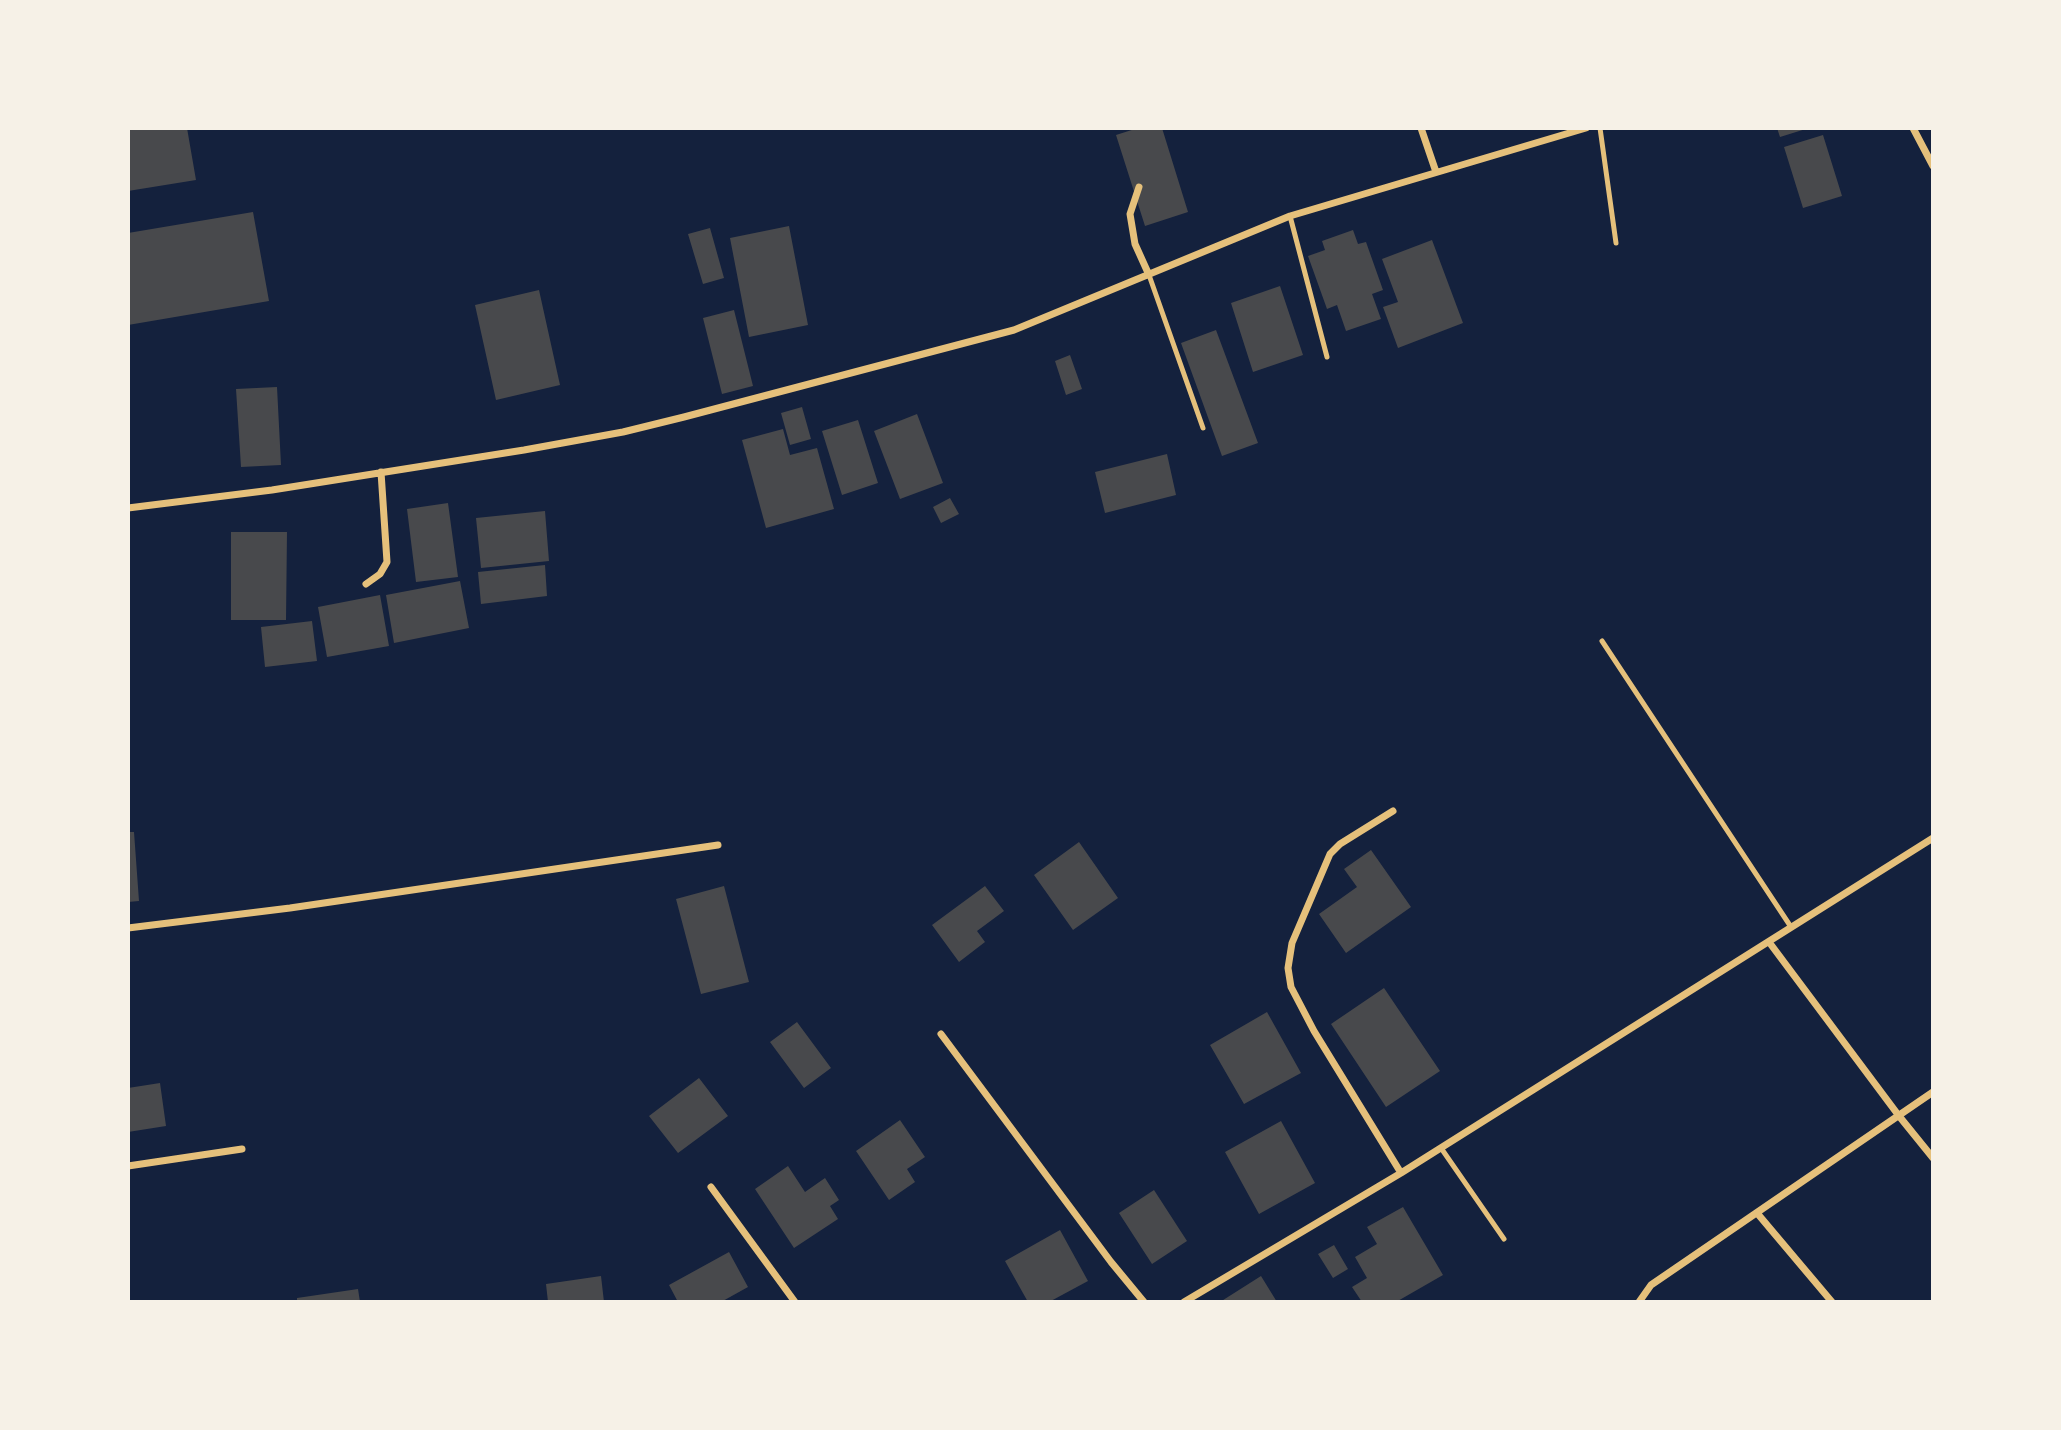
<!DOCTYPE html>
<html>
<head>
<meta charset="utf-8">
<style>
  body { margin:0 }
  #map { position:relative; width:2061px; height:1430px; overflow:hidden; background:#14213d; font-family:"Playfair Display",serif }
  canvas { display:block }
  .frame { position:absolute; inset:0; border:130px solid #f6f1e7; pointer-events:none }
</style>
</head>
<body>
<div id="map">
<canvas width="2061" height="1430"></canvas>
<div class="frame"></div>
</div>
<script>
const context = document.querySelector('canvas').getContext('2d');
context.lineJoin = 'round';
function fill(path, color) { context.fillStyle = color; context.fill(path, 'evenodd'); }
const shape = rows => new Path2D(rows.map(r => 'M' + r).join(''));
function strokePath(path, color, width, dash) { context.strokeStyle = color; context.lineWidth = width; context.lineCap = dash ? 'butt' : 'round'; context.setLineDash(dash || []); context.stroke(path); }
fill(shape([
  [128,128,187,128,196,180,128,191],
  [1138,128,1162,128,1188,212,1145,226,1116,135],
  [1777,128,1809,128,1780,137],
  [1823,135,1842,196,1803,208,1784,147],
  [253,212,269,301,128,325,128,233],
  [789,226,808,325,749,337,730,238],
  [710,228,724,278,703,284,688,234],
  [1353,230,1358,244,1366,242,1383,290,1372,294,1381,319,1346,331,1337,305,1327,309,1308,256,1325,250,1322,241],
  [1432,240,1463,323,1398,348,1383,307,1398,302,1382,259],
  [1280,286,1303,355,1253,372,1231,303],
  [539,290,560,385,496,400,475,305],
  [734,310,753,386,722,394,703,318],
  [1216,330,1258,443,1222,456,1181,343],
  [1070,355,1082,389,1066,395,1055,361],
  [277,387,281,465,241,467,236,389],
  [802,407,811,439,790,445,781,413],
  [917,414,943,483,900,499,874,431],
  [858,420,878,483,842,495,822,431],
  [783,429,790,455,817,448,834,509,766,528,742,440],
  [1167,454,1176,495,1105,513,1095,472],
  [950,498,959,514,941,523,933,507],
  [448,503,458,577,416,582,407,509],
  [545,511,549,561,481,568,476,518],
  [231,532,287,532,286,620,231,620],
  [545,565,547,596,481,604,478,572],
  [460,581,469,628,394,643,386,595],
  [380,595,389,646,327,657,318,607],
  [312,621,317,661,265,667,261,627],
  [128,832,134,832,139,901,128,902],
  [1079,842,1118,898,1073,930,1034,875],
  [1371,850,1411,907,1346,953,1319,914,1357,887,1344,869],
  [724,886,749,982,701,994,676,899],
  [985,886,1004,911,977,931,985,942,959,962,932,925],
  [1384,988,1440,1071,1386,1107,1331,1024],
  [1267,1012,1301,1073,1244,1104,1210,1045],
  [797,1022,831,1068,804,1088,770,1042],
  [699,1078,728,1116,678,1153,649,1116],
  [160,1083,166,1126,128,1132,128,1088],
  [900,1120,925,1157,907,1169,915,1182,889,1200,856,1151],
  [1281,1121,1315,1183,1259,1214,1225,1152],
  [788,1166,805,1192,825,1178,839,1200,830,1206,838,1219,794,1248,755,1189],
  [1154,1190,1187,1241,1152,1264,1119,1213],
  [1403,1207,1443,1275,1396,1302,1362,1302,1352,1287,1367,1278,1355,1257,1377,1244,1367,1227],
  [1060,1230,1088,1281,1049,1302,1028,1302,1005,1261],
  [1334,1245,1348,1269,1333,1278,1318,1254],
  [729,1252,748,1287,721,1302,678,1302,669,1285],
  [601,1276,604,1302,548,1302,546,1284],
  [1261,1276,1277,1302,1220,1302],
  [358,1289,360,1302,297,1302,297,1298]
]), '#48494c');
strokePath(shape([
  [1600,128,1616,243],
  [1290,216,1327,357],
  [1149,275,1203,428],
  [1602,641,1791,927],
  [1441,1148,1504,1239]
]), '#e5c07b', 5);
strokePath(shape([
  [1421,128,1436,172],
  [1913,128,1933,166],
  [1139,187,1130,214,1135,244,1149,275],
  [128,508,272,490,524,450,623,432,684,417,1014,330,1290,216,1586,128],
  [366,584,380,574,387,562,381,472],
  [1393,811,1340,844,1330,854,1292,943,1288,968,1291,987,1314,1031,1401,1173],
  [128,928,290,908,718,845],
  [1769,942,1899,1116,1933,1158],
  [941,1034,1111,1262,1144,1302],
  [128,1166,242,1149],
  [711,1187,795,1302],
  [1757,1213,1832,1302],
  [1184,1302,1401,1173,1933,838],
  [1639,1302,1651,1285,1933,1092]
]), '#e5c07b', 7);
</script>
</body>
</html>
